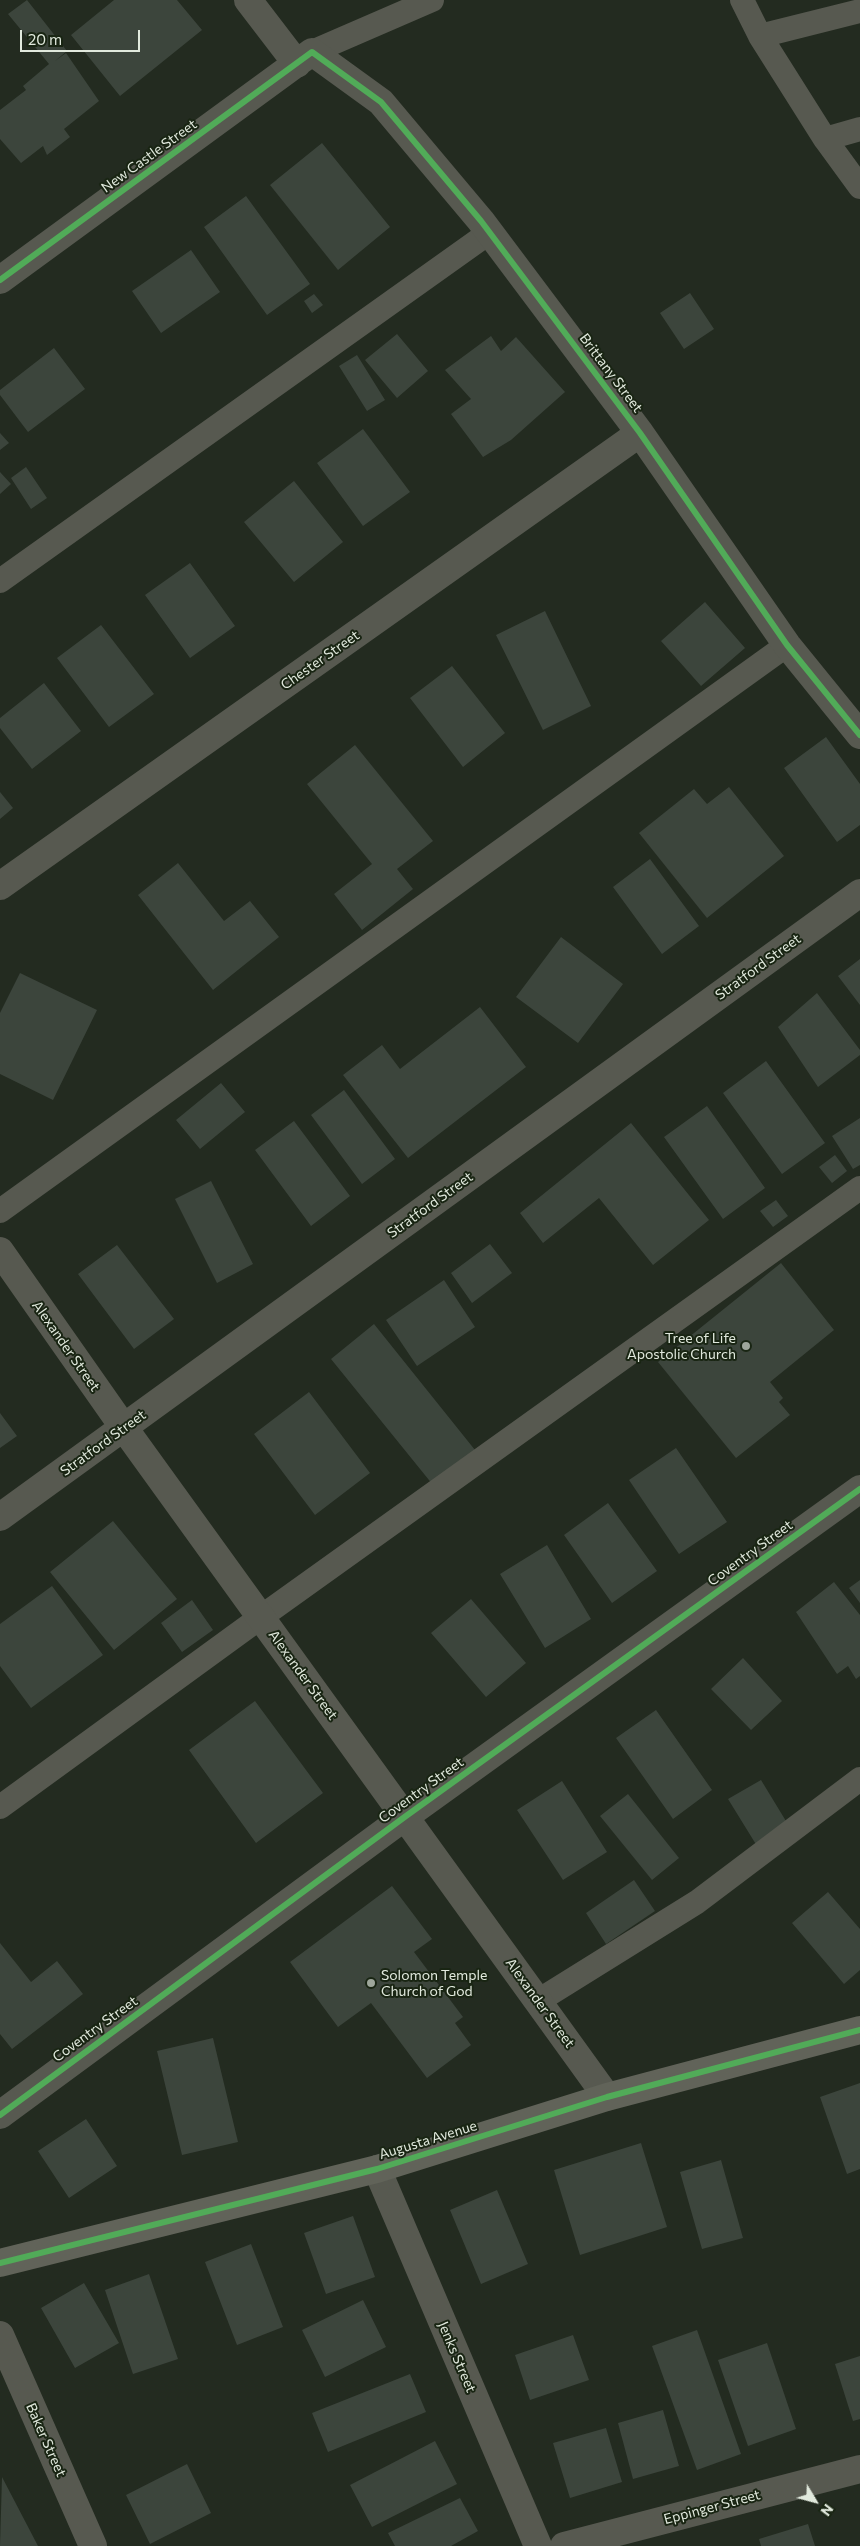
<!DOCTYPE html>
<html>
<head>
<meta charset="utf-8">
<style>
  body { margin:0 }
  #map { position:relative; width:860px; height:2546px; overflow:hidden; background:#232b20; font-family:Commissioner,sans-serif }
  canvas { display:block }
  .north { position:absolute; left:790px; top:2476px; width:50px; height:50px; -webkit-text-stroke:4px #192513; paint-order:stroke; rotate:127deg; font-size:14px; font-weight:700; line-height:20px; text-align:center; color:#e1e9dd }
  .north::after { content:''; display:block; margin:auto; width:18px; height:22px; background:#e1e9dd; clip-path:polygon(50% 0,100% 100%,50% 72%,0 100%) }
  .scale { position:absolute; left:20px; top:30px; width:120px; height:22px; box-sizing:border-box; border:2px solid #e1e9dd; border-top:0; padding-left:6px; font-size:15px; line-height:18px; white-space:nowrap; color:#e1e9dd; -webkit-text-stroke:4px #192513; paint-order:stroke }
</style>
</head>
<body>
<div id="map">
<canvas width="860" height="2546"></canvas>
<div class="north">N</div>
<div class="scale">20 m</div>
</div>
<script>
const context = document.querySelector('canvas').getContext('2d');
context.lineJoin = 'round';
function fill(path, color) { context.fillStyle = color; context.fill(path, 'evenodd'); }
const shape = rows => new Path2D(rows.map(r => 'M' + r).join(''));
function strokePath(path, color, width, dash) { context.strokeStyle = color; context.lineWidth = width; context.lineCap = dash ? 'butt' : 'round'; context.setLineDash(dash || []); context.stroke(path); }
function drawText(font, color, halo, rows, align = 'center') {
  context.font = font + ' Commissioner,sans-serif'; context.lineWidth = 4; context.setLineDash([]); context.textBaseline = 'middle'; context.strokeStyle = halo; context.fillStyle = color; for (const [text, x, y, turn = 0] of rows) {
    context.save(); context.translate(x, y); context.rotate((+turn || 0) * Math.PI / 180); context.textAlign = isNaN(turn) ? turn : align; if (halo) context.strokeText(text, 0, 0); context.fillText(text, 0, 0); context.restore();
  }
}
fill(shape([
  [27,0,67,51,55,61,66,53,99,101,64,129,70,137,47,155,43,146,21,163,0,139,0,110,26,90,23,86,49,64,8,14],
  [114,0,177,0,202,30,120,96,71,35],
  [322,143,390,227,338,270,270,185],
  [246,196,310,284,267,315,204,227],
  [191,250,220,292,161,333,132,291],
  [690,293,714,329,684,349,660,313],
  [314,294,323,305,312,313,304,301],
  [397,334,428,371,397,398,365,360],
  [491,336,501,351,516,337,565,392,511,440,483,457,451,414,471,399,445,370],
  [54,348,85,389,28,432,0,395,0,390],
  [357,355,385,400,367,411,339,366],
  [363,429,410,492,363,526,317,463],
  [0,433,9,443,0,450],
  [26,467,47,498,31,509,11,478],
  [0,472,11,484,0,494],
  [294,481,343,542,294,582,244,522],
  [190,563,235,626,190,658,145,595],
  [705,602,745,648,701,686,661,641],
  [545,611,591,706,543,730,496,635],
  [101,625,154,694,109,727,57,658],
  [452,666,505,733,463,767,410,698],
  [44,683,81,731,32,769,0,728,0,718],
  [826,737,860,784,860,825,837,842,784,768],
  [355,745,433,841,397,869,413,889,362,930,334,894,372,864,307,784],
  [729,787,784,856,707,918,639,833,694,789,707,804],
  [0,792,13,808,0,819],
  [650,859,699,926,662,954,613,887],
  [178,863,224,921,250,901,279,937,213,990,138,895],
  [561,937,623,984,578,1043,516,997],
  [860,959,860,1005,838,976],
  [20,973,97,1010,53,1100,0,1074,0,1013],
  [817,993,860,1050,860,1055,818,1087,778,1027],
  [480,1007,526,1067,408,1158,343,1075,382,1045,400,1069],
  [766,1061,825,1143,782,1174,723,1093],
  [221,1083,245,1112,200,1149,176,1120],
  [344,1090,395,1159,362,1184,311,1115],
  [707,1106,765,1188,723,1219,664,1137],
  [860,1118,860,1165,853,1169,832,1136],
  [294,1121,350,1196,311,1226,255,1150],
  [631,1123,709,1220,653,1265,599,1198,543,1243,520,1213],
  [835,1155,847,1171,832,1183,819,1167],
  [211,1181,253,1264,217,1283,175,1199],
  [776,1200,788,1216,773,1227,760,1211],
  [490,1244,512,1273,472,1303,451,1273],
  [117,1245,174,1319,134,1349,78,1274],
  [781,1263,834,1330,770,1382,783,1398,779,1402,790,1415,736,1458,658,1362],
  [444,1280,475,1327,417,1366,386,1320],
  [374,1324,475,1450,433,1485,331,1359],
  [309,1392,370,1473,315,1515,254,1434],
  [0,1413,17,1436,0,1448],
  [676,1448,727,1522,679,1554,629,1480],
  [608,1503,657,1571,612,1603,564,1535],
  [113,1521,177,1599,114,1650,50,1572],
  [547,1545,591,1619,545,1648,500,1574],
  [860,1580,860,1603,849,1588],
  [834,1582,860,1615,860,1676,856,1679,848,1666,837,1674,796,1612],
  [52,1586,103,1655,31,1708,0,1666,0,1624],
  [471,1599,526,1663,486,1697,431,1633],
  [192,1600,213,1630,182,1652,161,1623],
  [743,1658,782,1701,751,1730,711,1689],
  [255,1701,323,1793,256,1843,189,1750],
  [656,1710,712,1790,673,1819,616,1738],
  [761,1780,789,1826,757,1846,728,1799],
  [562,1781,607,1852,563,1880,517,1810],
  [628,1794,679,1858,652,1880,600,1816],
  [634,1880,655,1911,606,1944,586,1913],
  [392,1886,432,1939,414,1952,463,2017,455,2023,471,2045,427,2078,371,2003,338,2027,290,1962],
  [828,1892,860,1929,860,1970,844,1984,792,1923],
  [0,1943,31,1982,57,1961,83,1994,12,2049,0,2034],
  [213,2038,238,2142,182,2155,157,2051],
  [860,2083,860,2169,847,2174,820,2097],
  [86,2119,117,2166,69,2198,38,2151],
  [641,2143,667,2227,580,2255,554,2170],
  [721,2160,743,2238,702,2249,680,2172],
  [497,2190,528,2264,481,2284,450,2210],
  [353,2216,375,2277,326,2294,304,2233],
  [251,2244,283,2327,237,2345,205,2262],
  [149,2274,178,2359,133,2374,105,2290],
  [84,2283,119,2343,75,2368,41,2308],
  [363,2300,386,2347,325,2377,302,2330],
  [697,2330,741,2454,697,2470,652,2346],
  [573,2335,589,2380,530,2400,515,2355],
  [767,2343,796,2429,748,2446,718,2360],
  [860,2356,860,2419,853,2421,835,2364],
  [410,2374,426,2412,328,2452,312,2413],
  [663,2410,679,2466,633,2479,618,2423],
  [606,2428,622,2482,570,2498,553,2443],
  [435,2441,457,2484,372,2527,350,2485],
  [187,2464,211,2513,150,2544,126,2495],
  [2,2477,38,2546,0,2546],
  [460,2498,478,2531,451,2546,395,2546,388,2533],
  [808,2524,815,2546,761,2546,759,2539]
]), '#3c453c');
strokePath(shape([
  [742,0,760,36,825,139],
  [760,36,860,11],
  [312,52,432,0],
  [860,129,825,139,860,187],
  [0,581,490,232],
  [0,1211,787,645],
  [0,1807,261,1617,860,1188],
  [538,2001,697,1902,860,1779]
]), '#575950', 24);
strokePath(shape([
  [248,0,297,64],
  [0,280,312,52,381,102,481,221,640,433,787,645,860,735],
  [0,886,640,433],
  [0,1251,124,1428,607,2097],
  [0,1517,860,893],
  [0,2115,406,1816,860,1489],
  [377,2169,538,2546],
  [0,2335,93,2546],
  [564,2546,860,2469]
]), '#575950', 28);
strokePath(shape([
  [0,2263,377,2169,607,2097,860,2030]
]), '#616359', 28);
strokePath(shape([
  [0,280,312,52,381,102,481,221,640,433,787,645,860,735],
  [0,2115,406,1816,860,1489],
  [0,2263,377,2169,607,2097,860,2030]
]), '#51ab58', 6);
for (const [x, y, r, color] of [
  [746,1346,5,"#9ea69b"],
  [371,1983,5,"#9ea69b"]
]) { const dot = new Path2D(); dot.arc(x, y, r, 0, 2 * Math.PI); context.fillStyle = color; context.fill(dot); strokePath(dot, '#192513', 2); }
drawText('14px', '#e1e9dd', '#192513', [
  ["New Castle Street",149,156,-36],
  ["Brittany Street",611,373,53],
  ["Chester Street",320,660,-35],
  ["Stratford Street",758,967,-36],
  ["Stratford Street",430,1205,-36],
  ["Alexander Street",66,1346,55],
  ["Stratford Street",103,1443,-36],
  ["Coventry Street",750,1553,-36],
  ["Alexander Street",303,1675,54],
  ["Coventry Street",421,1790,-36],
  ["Alexander Street",540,2003,54],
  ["Coventry Street",95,2029,-36],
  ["Augusta Avenue",428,2140,-17],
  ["Jenks Street",457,2357,67],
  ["Baker Street",46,2440,66],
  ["Eppinger Street",712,2507,-15]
]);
drawText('14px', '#e1e9dd', '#192513', [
  ["Tree of Life",736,1338],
  ["Apostolic Church",736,1354],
  ["Solomon Temple",381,1975,"left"],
  ["Church of God",381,1991,"left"]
], 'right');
</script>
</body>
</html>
